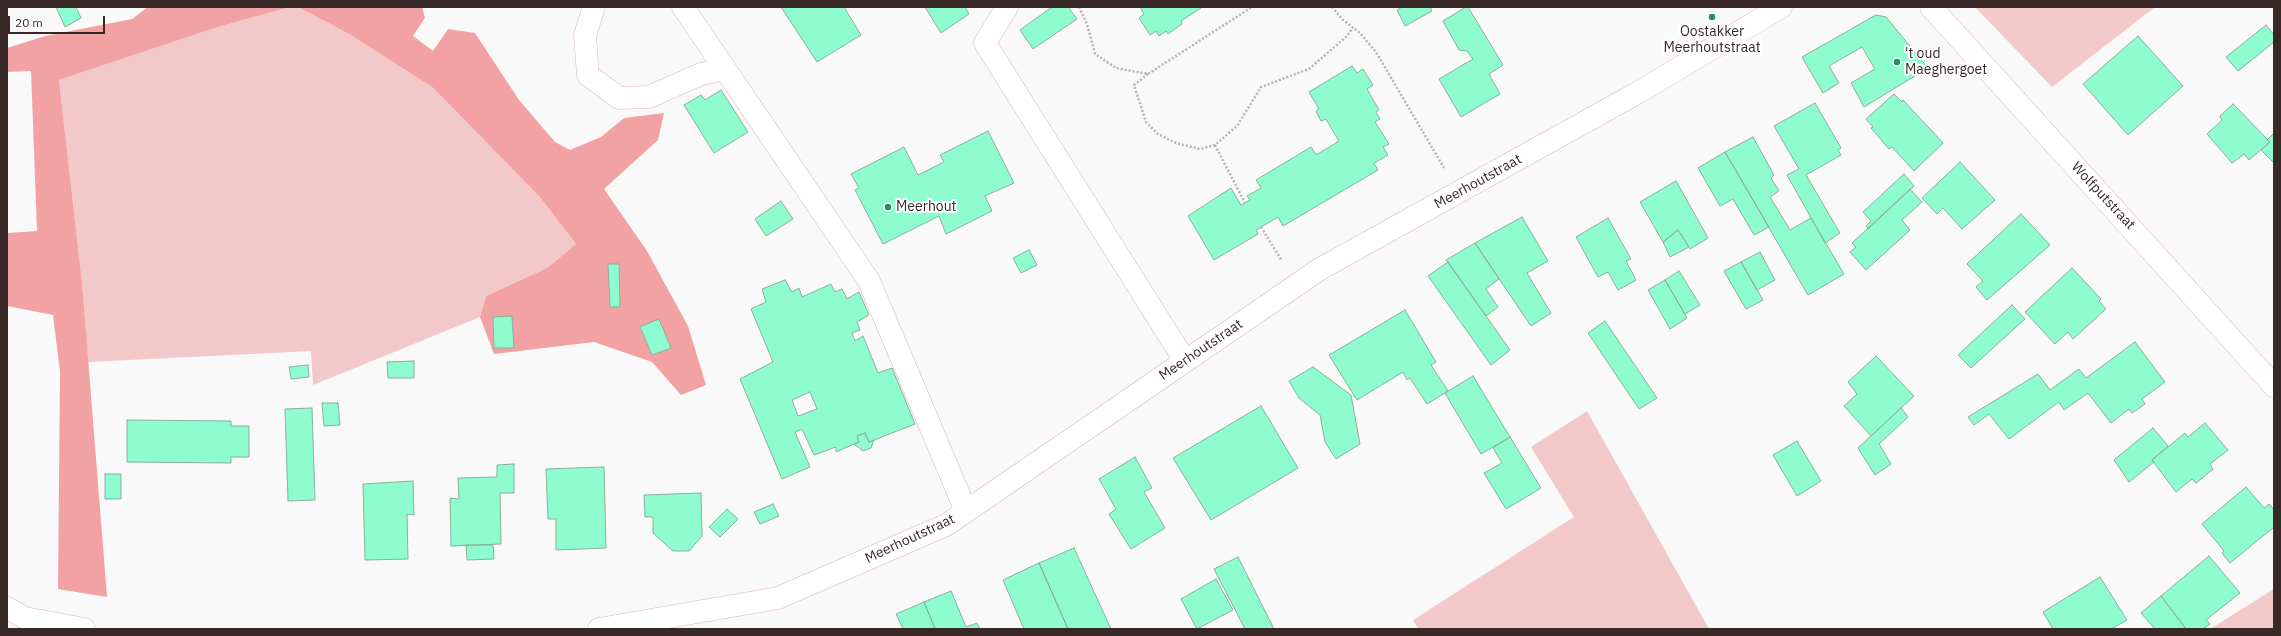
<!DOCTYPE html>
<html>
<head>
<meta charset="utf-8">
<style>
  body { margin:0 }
  #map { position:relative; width:2281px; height:636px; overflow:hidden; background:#f9f9f9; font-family:"IBM Plex Sans",sans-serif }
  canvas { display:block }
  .frame { position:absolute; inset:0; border:8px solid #382828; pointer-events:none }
  .scale { position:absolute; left:8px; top:16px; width:97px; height:18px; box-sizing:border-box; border:2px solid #382828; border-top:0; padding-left:5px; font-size:12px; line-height:14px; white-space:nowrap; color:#382828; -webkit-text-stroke:3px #fff; paint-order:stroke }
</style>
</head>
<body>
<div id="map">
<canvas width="2281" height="636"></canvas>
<div class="frame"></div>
<div class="scale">20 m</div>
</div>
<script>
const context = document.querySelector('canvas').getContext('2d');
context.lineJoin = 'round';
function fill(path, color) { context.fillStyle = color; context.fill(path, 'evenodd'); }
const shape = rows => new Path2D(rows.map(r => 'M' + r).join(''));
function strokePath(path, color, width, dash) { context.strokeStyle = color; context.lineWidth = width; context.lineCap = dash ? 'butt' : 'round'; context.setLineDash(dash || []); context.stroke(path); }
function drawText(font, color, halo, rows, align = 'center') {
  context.font = font + ' "IBM Plex Sans",sans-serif'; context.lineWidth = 4; context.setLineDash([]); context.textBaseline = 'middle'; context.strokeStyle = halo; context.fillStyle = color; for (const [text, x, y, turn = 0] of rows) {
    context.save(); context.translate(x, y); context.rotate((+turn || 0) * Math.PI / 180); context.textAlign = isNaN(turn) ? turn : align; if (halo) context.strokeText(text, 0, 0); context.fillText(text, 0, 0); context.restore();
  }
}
fill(shape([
  [290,7,298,7,349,34,432,87,539,196,576,244,547,268,486,296,480,317,313,385,311,351,88,362,82,282,59,80,218,27],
  [1975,7,2155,7,2052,87],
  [1587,411,1709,629,1418,629,1413,620,1574,517,1531,447],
  [2274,589,2274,629,2210,629]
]), '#f2c8c9');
fill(shape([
  [148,7,290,7,218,27,59,80,82,282,107,597,58,589,60,372,53,315,7,306,7,233,37,231,31,71,7,72,7,48,45,36,132,19],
  [298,7,422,7,425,18,413,36,433,51,448,29,475,33,519,100,555,142,570,150,601,137,624,118,664,113,658,140,604,189,647,251,688,326,706,385,681,395,652,362,594,342,494,354,480,317,486,296,547,268,576,244,539,196,432,87,349,34]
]), '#f3a2a4');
const building = shape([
  [56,7,76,7,81,18,65,27,56,7],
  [781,7,844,7,861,35,817,62,781,7],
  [925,7,965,7,969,14,941,33,925,7],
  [1052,7,1068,7,1077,19,1033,49,1020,30,1052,7],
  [1140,7,1200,7,1201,8,1181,21,1182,24,1168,34,1166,31,1159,36,1156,31,1150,35,1139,18,1144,14,1140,7],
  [1402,7,1430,7,1432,11,1405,26,1397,10,1402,7],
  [1466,7,1468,7,1503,65,1489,74,1500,94,1461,117,1439,79,1473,59,1467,51,1459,50,1443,21,1466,7],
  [1876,15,1886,17,1928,68,1864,107,1851,83,1875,69,1862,47,1829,66,1839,83,1823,93,1802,57,1876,15],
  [2266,25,2274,35,2274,42,2238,71,2226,57,2266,25],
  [2138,36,2183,86,2128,135,2083,84,2138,36],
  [1352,66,1357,73,1363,69,1373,85,1367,89,1379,110,1376,112,1380,119,1375,122,1389,144,1383,147,1388,155,1374,163,1378,170,1283,226,1278,217,1256,230,1258,234,1214,260,1188,216,1231,188,1241,205,1250,200,1247,196,1261,188,1256,180,1311,147,1316,155,1339,141,1326,119,1321,121,1316,111,1319,109,1309,92,1352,66],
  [721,90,748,132,714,153,684,105,701,95,705,100,721,90],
  [1894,94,1902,102,1903,100,1943,143,1914,171,1892,147,1889,149,1871,128,1873,127,1866,119,1894,94],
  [1815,103,1841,148,1838,150,1841,155,1806,175,1840,233,1825,243,1787,175,1799,169,1774,126,1815,103],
  [2233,104,2270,142,2249,160,2244,154,2232,163,2207,134,2222,120,2220,116,2233,104],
  [988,131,1014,183,985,196,992,211,946,234,939,216,883,244,855,190,859,188,851,174,904,147,918,175,944,162,940,155,988,131],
  [2274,133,2274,163,2261,150,2270,142,2267,140,2274,133],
  [1753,137,1774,175,1771,178,1779,191,1770,197,1790,230,1811,218,1844,274,1808,295,1725,152,1753,137],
  [1725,152,1769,227,1754,235,1733,199,1720,206,1698,168,1725,152],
  [1960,162,1995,200,1962,229,1943,208,1937,214,1922,198,1960,162],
  [1904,174,1914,186,1868,229,1866,226,1871,221,1863,212,1904,174],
  [1676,181,1708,238,1690,249,1678,230,1663,242,1640,202,1676,181],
  [1910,189,1922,202,1902,220,1910,230,1866,270,1850,252,1856,247,1852,243,1910,189],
  [781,201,793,219,766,236,755,219,781,201],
  [2021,214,2050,245,1987,300,1976,287,1983,281,1967,264,2021,214],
  [1522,217,1548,261,1527,273,1551,313,1531,326,1475,243,1522,217],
  [1608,218,1631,259,1626,261,1636,280,1618,290,1608,272,1598,277,1576,237,1608,218],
  [1678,230,1689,247,1670,257,1663,242,1678,230],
  [1475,243,1499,279,1486,289,1498,307,1486,316,1446,260,1475,243],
  [1029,250,1037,265,1021,273,1013,258,1029,250],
  [1760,252,1775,280,1757,290,1741,262,1760,252],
  [1448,262,1510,350,1491,365,1428,276,1448,262],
  [1741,262,1763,300,1746,309,1724,271,1741,262],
  [608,264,619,264,620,307,610,307,608,264],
  [2072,268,2101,299,2099,301,2106,309,2073,339,2068,332,2055,344,2025,312,2072,268],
  [1679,271,1700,305,1685,314,1665,280,1679,271],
  [785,280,792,292,799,288,802,297,831,284,835,292,842,289,847,299,859,292,869,315,857,322,860,330,852,333,855,341,863,336,878,373,892,368,915,424,869,442,865,433,857,436,859,442,854,444,836,452,836,447,814,455,802,429,795,432,810,467,782,479,740,379,773,362,751,309,766,302,762,289,785,280],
  [810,392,817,409,798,416,792,400,810,392],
  [1665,280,1687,318,1670,329,1648,290,1665,280],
  [2012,305,2025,319,1971,368,1958,355,2012,305],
  [1405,310,1436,362,1431,365,1448,391,1427,404,1410,378,1407,380,1403,372,1357,400,1329,355,1405,310],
  [512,316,514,348,494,348,493,317,512,316],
  [659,319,671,348,652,355,640,327,659,319],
  [1605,321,1657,398,1639,409,1588,333,1605,321],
  [2135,342,2165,382,2142,399,2145,404,2132,413,2129,409,2111,423,2088,393,2064,410,2059,402,2009,439,1989,414,1974,425,1968,417,2038,374,2050,390,2079,369,2086,378,2135,342],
  [1876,356,1914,396,1871,436,1844,406,1857,394,1848,382,1876,356],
  [414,361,414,378,388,378,387,362,414,361],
  [308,365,309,377,291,379,289,367,308,365],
  [1313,367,1351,395,1360,444,1336,459,1325,442,1320,415,1299,398,1289,381,1313,367],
  [1473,376,1510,437,1481,454,1445,393,1473,376],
  [322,403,338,403,340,425,324,426,322,403],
  [1261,406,1298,468,1211,520,1173,458,1261,406],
  [312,408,315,500,288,501,285,409,312,408],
  [1901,408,1908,417,1879,444,1891,464,1875,475,1858,448,1901,408],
  [127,420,231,421,231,426,249,426,249,457,231,457,231,463,127,462,127,420],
  [2205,423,2228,450,2210,464,2213,469,2196,483,2192,479,2176,492,2152,460,2185,433,2188,437,2205,423],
  [2153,428,2168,446,2152,460,2154,462,2129,482,2114,460,2153,428],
  [865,433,869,442,874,440,871,448,863,451,854,444,859,442,857,436,865,433],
  [1510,437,1541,488,1506,509,1484,473,1502,463,1493,448,1510,437],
  [1797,441,1821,481,1797,496,1773,455,1797,441],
  [1135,457,1152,488,1144,492,1165,528,1131,549,1109,514,1116,509,1099,479,1135,457],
  [514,464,514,493,500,493,501,544,451,546,450,498,459,499,458,478,497,477,497,465,514,464],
  [604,467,606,548,556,550,556,519,548,519,546,469,604,467],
  [105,474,121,474,121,499,105,499,105,474],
  [413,481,414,515,407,514,408,559,365,560,363,484,413,481],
  [2246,487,2264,508,2269,504,2274,510,2274,527,2230,563,2222,553,2224,551,2202,524,2246,487],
  [701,493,702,536,689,551,673,551,653,533,653,517,645,517,644,495,701,493],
  [773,504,779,516,760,524,754,512,773,504],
  [727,509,738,519,720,537,709,527,727,509],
  [466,545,493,545,494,559,467,560,466,545],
  [1074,548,1111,629,1068,629,1039,563,1074,548],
  [2209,556,2240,593,2206,620,2210,624,2203,629,2186,629,2161,596,2209,556],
  [1238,557,1274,629,1245,629,1214,569,1238,557],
  [1039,563,1068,629,1024,629,1003,580,1039,563],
  [2100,577,2127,620,2111,629,2053,629,2043,612,2100,577],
  [1216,579,1233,610,1197,629,1181,599,1216,579],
  [951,591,966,627,977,623,980,629,935,629,924,602,951,591],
  [2161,596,2186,629,2155,629,2141,613,2161,596],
  [924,602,935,629,903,629,896,614,924,602]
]);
fill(building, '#8efcce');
strokePath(building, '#89af9d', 1);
const minor = shape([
  [594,7,585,35,588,75,619,98,649,97,701,74,725,69],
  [683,7,869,281,966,511],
  [1007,7,985,43,1185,361],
  [1931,7,2274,386],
  [7,608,25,618,84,629],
  [599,629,778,598,946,525,1320,269,1639,92,1781,7]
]);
strokePath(minor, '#deb3b4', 23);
strokePath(shape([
  [1079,7,1087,24,1095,54,1116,68,1148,74,1252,7],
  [1332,7,1343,20,1360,33,1376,52,1444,168],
  [1148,74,1134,85,1146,122,1158,134,1176,143,1200,149,1215,145,1237,126,1261,87,1309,69,1347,36,1353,28],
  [1215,145,1245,203],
  [1261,227,1282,261]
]), '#b8b2b2', 2.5, [2, 2]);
strokePath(minor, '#fff', 22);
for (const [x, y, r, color] of [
  [1712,17,4,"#268d69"],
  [1897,62,4,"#268d69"],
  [888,207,4,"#268d69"]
]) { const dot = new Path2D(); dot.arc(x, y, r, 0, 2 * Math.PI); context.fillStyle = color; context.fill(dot); strokePath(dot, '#fff', 1.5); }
drawText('14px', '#382828', '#fff', [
  ["Oostakker",1712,32,"center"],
  ["Meerhoutstraat",1712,48,"center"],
  ["'t oud",1905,54],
  ["Maeghergoet",1905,70],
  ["Meerhout",896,207]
], 'left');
drawText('14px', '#382828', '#fff', [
  ["Meerhoutstraat",1478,182,-29],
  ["Wolfputstraat",2103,196,47],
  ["Meerhoutstraat",1201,350,-34],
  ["Meerhoutstraat",910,539,-25]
]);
</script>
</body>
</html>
